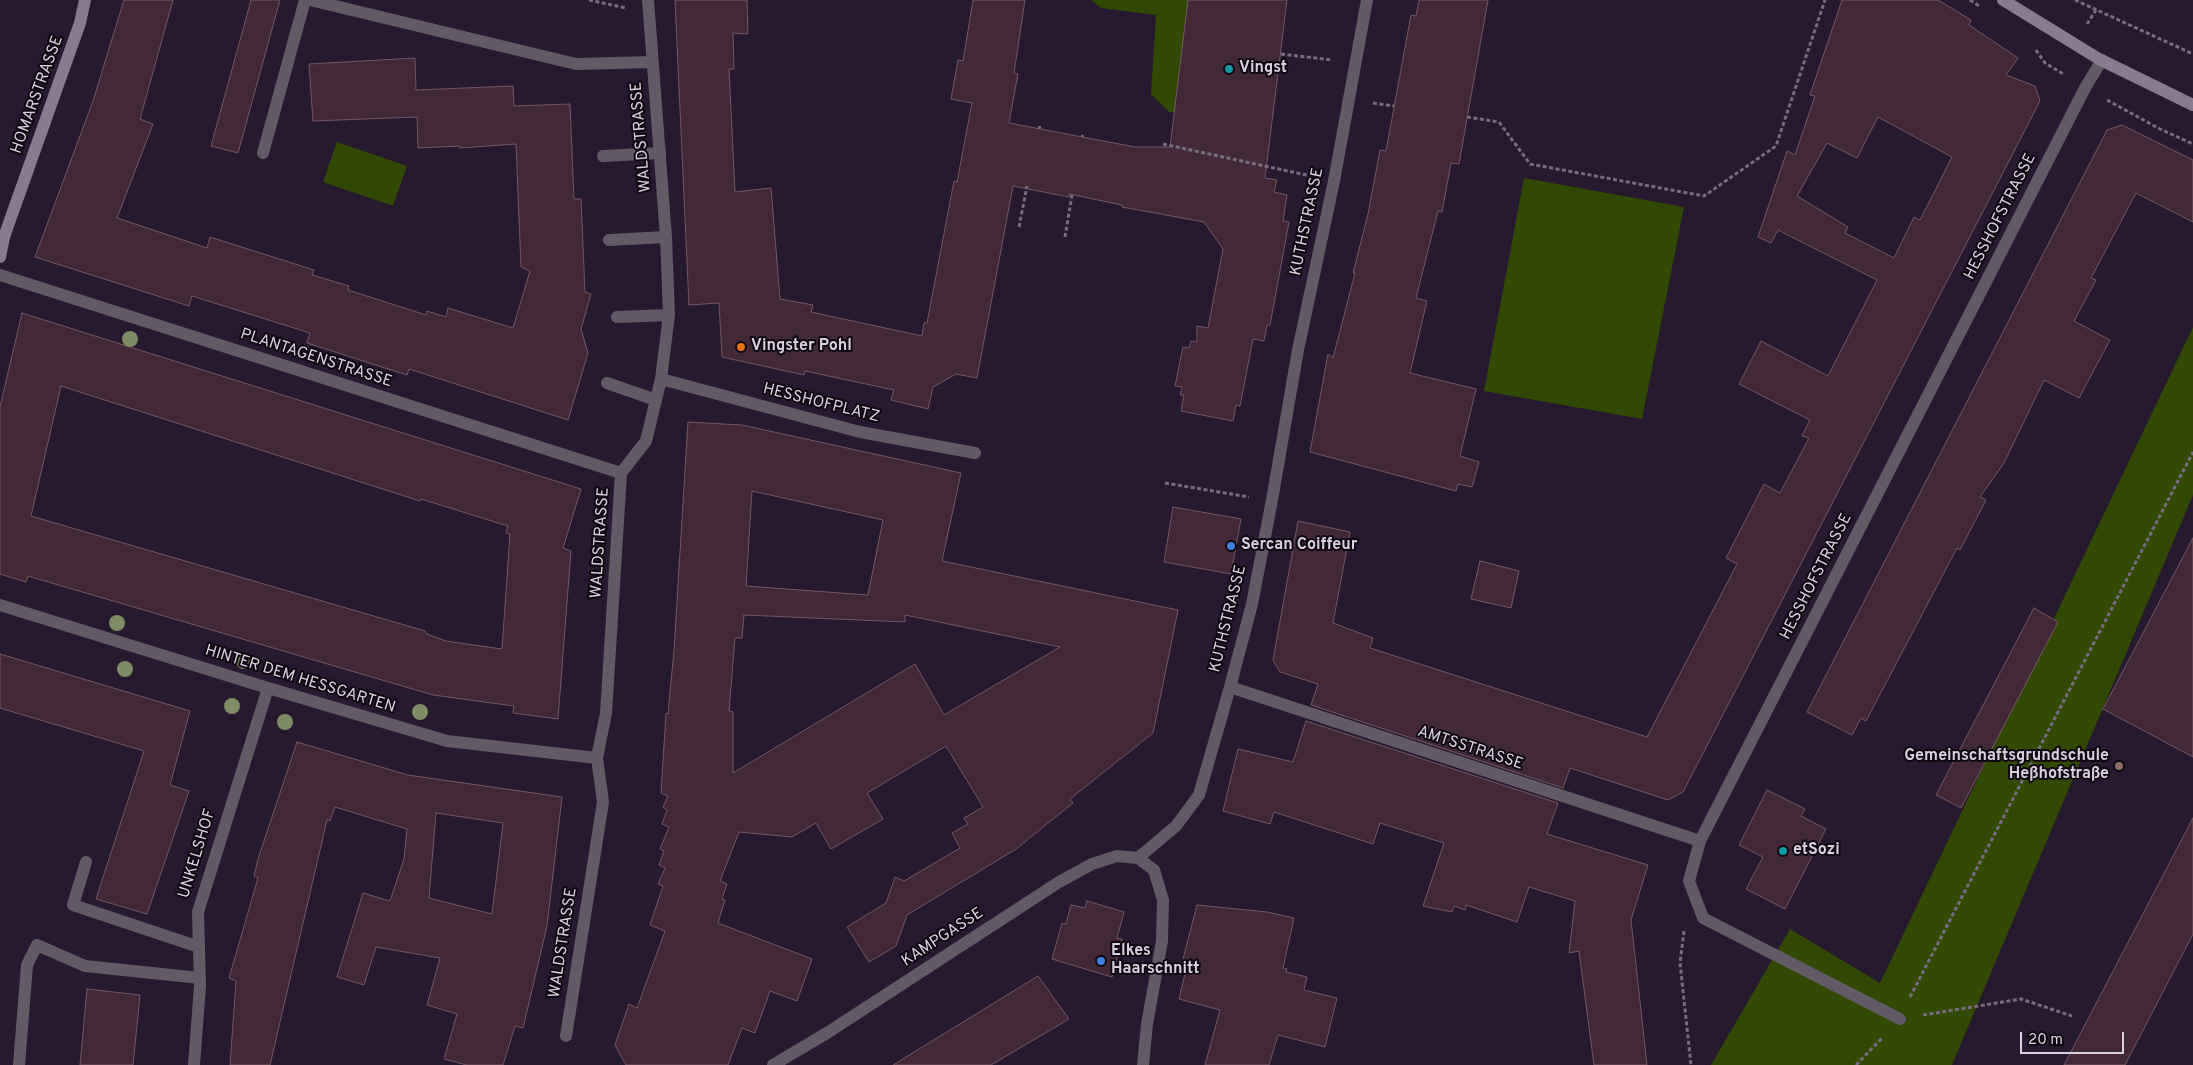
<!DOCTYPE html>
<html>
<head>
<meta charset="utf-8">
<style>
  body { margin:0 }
  #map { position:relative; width:2193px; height:1065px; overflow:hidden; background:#27192f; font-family:Overpass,sans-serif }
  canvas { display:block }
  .scale { position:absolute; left:2020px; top:1032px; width:104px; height:22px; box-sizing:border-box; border:2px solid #dad1e0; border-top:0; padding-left:6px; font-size:15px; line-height:18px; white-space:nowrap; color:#dad1e0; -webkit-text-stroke:4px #0d0710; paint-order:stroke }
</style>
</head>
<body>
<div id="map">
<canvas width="2193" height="1065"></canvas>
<div class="scale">20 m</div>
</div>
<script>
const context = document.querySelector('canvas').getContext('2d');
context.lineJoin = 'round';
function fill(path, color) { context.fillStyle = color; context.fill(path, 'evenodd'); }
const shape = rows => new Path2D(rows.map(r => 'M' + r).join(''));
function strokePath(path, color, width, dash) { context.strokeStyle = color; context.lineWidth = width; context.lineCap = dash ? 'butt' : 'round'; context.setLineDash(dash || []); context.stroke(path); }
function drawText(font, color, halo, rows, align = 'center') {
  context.font = font + ' Overpass,sans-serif'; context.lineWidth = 4; context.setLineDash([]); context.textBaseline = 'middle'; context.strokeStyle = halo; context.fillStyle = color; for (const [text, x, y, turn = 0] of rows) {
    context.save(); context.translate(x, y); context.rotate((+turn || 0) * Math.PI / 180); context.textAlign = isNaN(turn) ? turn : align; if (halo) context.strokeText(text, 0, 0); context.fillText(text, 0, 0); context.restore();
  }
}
fill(shape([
  [1091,0,1193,0,1180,112,1169,112,1151,94,1156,15,1101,8],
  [337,142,407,166,393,206,323,182],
  [1524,178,1684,207,1642,419,1484,391],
  [2193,327,2193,495,1952,1065,1711,1065,1790,929,1880,983]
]), '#314900');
const building = shape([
  [124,0,173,0,140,119,153,124,117,218,207,248,210,237,314,270,312,275,349,286,348,290,426,315,427,311,446,317,448,308,513,328,530,271,521,267,516,144,460,148,460,146,418,148,417,117,313,121,309,64,415,58,416,90,513,86,514,106,570,104,574,199,581,199,585,292,591,294,581,329,588,353,568,420,409,369,407,375,307,343,310,333,192,296,189,306,35,257,93,101,124,0],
  [251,0,280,0,238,153,211,146,251,0],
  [675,0,747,0,748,34,733,33,734,69,729,69,735,192,771,188,780,299,813,305,811,312,922,336,924,323,927,323,954,181,957,182,972,103,951,99,958,60,963,61,973,0,1025,0,1014,73,1018,74,1009,123,1135,147,1170,147,1188,0,1287,0,1265,178,1277,180,1274,192,1287,195,1283,221,1289,222,1270,325,1267,325,1264,341,1253,339,1240,406,1236,405,1233,421,1181,411,1184,395,1180,395,1182,387,1175,386,1183,347,1189,348,1191,341,1197,342,1197,326,1208,328,1223,249,1204,222,1122,207,1122,205,1069,194,1069,197,1013,186,977,378,956,374,933,387,928,409,891,400,894,390,805,371,804,375,722,357,719,303,689,305,675,0],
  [1419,0,1488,0,1459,164,1451,163,1442,212,1438,211,1416,298,1427,301,1410,373,1476,389,1460,456,1479,462,1472,487,1458,484,1456,491,1310,452,1328,354,1333,358,1355,273,1353,273,1368,214,1380,150,1386,151,1411,15,1416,16,1419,0],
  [1842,0,1938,0,1971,20,1969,25,2018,58,2006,75,2035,86,2040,101,1683,792,1668,800,1570,768,1563,788,1311,705,1318,684,1280,672,1273,660,1298,521,1350,532,1333,623,1373,638,1370,648,1647,737,1737,564,1726,558,1764,484,1780,493,1809,438,1802,436,1810,420,1739,384,1761,341,1828,376,1877,280,1778,230,1771,243,1758,237,1787,151,1795,155,1815,96,1810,95,1842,0],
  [1878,117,1952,157,1920,220,1914,217,1894,258,1845,233,1848,227,1797,196,1827,143,1857,158,1878,117],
  [2122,125,2193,160,2193,222,2136,193,2091,278,2096,280,2074,321,2110,340,2079,398,2044,380,2004,463,1980,497,1986,500,1960,550,1957,548,1866,721,1861,718,1852,735,1807,712,2107,130,2122,125],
  [22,313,581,489,563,548,571,551,558,719,513,713,514,706,433,695,28,576,26,582,0,574,0,407,22,313],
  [61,386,420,501,421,499,508,526,506,533,510,534,502,649,446,641,427,634,425,631,31,516,61,386],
  [688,422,742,425,961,473,942,561,1178,610,1153,733,1070,799,1073,803,1016,849,907,915,896,946,869,962,847,927,886,903,895,877,904,881,960,848,952,833,968,824,964,818,983,807,946,746,867,793,883,819,831,849,816,823,792,837,739,832,720,881,727,884,722,899,725,900,718,923,812,959,797,1001,770,991,755,1033,742,1028,728,1065,626,1065,615,1045,629,1004,637,1008,665,931,650,925,663,886,658,884,665,868,659,865,664,851,660,849,669,827,662,824,667,810,663,807,668,796,661,793,666,713,668,714,674,650,688,422],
  [752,491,883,520,868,595,746,586,752,491],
  [744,615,905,622,905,615,1060,647,944,715,915,664,733,773,733,712,729,711,735,638,742,638,744,615],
  [1173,507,1241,519,1231,574,1164,562,1173,507],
  [2193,538,2193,757,2103,709,2193,538],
  [1480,561,1519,571,1511,608,1471,599,1480,561],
  [2034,608,2058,622,1961,808,1936,795,2034,608],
  [0,654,190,711,170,785,189,791,147,914,96,899,144,751,0,708,0,654],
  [1306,721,1558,803,1547,834,1648,865,1631,920,1647,1065,1594,1065,1579,951,1569,953,1575,901,1529,887,1517,922,1466,905,1465,910,1454,906,1452,912,1423,906,1444,843,1380,823,1373,844,1274,812,1270,824,1223,811,1238,749,1293,762,1306,721],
  [297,742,408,775,562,797,547,926,523,1028,515,1026,503,1065,467,1065,444,1059,457,1014,427,1005,440,958,376,947,364,985,337,977,363,893,390,901,404,859,407,829,335,807,330,821,327,820,270,1065,230,1065,236,981,229,978,258,878,254,876,258,859,297,742],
  [436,813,503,823,492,914,429,898,436,813],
  [1767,790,1805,809,1801,816,1826,829,1785,909,1746,889,1763,857,1739,845,1767,790],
  [2193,818,2193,934,2125,1065,2064,1065,2193,818],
  [1087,901,1124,912,1117,938,1122,939,1112,977,1052,959,1062,923,1066,924,1071,905,1085,908,1087,901],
  [1197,905,1267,912,1294,918,1283,968,1287,969,1286,972,1307,977,1304,990,1337,998,1325,1047,1278,1035,1269,1065,1205,1065,1220,1010,1179,999,1188,961,1183,959,1197,905],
  [1038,976,1069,1019,991,1065,893,1065,1038,976],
  [87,989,140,995,133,1065,80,1065,87,989]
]);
fill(building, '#432937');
strokePath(building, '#765867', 1);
strokePath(shape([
  [589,0,626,8],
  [1970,0,1979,6],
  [2075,0,2193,54],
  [2087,24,2096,10],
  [2036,50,2045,63,2065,75],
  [1281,54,1332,60],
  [2107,100,2160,129,2193,144],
  [1373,103,1394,106],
  [1467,117,1499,122,1530,164,1704,196,1776,146,1825,0],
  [1039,129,1040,126],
  [1082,137,1083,135],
  [1163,144,1311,176],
  [1019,227,1027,186],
  [1065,237,1072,195],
  [1165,483,1249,497],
  [1684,931,1680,963,1691,1065],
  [1910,997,2193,452],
  [1923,1015,2021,999,2072,1016],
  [1856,1065,1883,1037]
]), '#796e81', 3, [4, 2.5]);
strokePath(shape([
  [310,0,576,64,652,62],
  [263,153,305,0],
  [603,156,660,153],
  [609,240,666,237],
  [617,317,669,315],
  [607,383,656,400],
  [86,862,73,905,199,947],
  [19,1065,27,965,37,945,85,966,200,978]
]), '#625a66', 12);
strokePath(shape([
  [0,275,621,473],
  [661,379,860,432,975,453],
  [0,605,268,688,447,741,597,758],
  [1230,687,1700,841],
  [1138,858,1176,826,1199,795,1230,687,1252,604,1272,500,1298,350,1334,181,1367,0],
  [1900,1019,1703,918,1689,881,1700,841,2085,88,2102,60],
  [566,1036,603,802,597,758,606,713,621,473,646,441,661,379,669,315,666,237,648,0],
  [194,1065,200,986,198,912,268,688],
  [773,1065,827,1033,1059,882,1092,864,1117,856,1138,858,1154,870,1163,900,1162,941,1147,1024,1143,1065]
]), '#625a66', 12);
strokePath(shape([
  [2003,0,2099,59,2193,105],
  [0,257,4,237,80,23,85,0]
]), '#877b8e', 12);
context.fillStyle = '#7d8c62';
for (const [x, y] of [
  [130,339],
  [117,623],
  [244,661],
  [125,669],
  [232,706],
  [420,712],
  [285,722]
]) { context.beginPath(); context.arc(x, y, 8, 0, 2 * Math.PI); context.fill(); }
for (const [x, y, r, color] of [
  [1229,69,5,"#0f9aa8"],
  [741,347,5,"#e8710a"],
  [1231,546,5,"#3f7fe0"],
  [2119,766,5,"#8d6e63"],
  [1783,851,5,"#0f9aa8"],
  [1101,961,5,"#3f7fe0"]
]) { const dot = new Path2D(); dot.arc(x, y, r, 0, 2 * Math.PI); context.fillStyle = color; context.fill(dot); strokePath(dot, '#0d0710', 2); }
drawText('bold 16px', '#dad1e0', '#0d0710', [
  ["Vingst",1239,69],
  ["Vingster Pohl",751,347],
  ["Sercan Coiffeur",1241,546],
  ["Gemeinschaftsgrundschule",2109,757,"right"],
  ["Heßhofstraße",2109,775,"right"],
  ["etSozi",1793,851],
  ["Elkes",1111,952],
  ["Haarschnitt",1111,970]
], 'left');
drawText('16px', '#dad1e0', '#0d0710', [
  ["HOMARSTRASSE",38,95,-70],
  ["WALDSTRASSE",642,137,-95],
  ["HESSHOFSTRASSE",2001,217,-63],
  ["KUTHSTRASSE",1308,222,-78],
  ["PLANTAGENSTRASSE",316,359,18],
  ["HESSHOFPLATZ",821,404,14],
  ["WALDSTRASSE",601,543,-86],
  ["HESSHOFSTRASSE",1817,577,-63],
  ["KUTHSTRASSE",1229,619,-76],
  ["HINTER DEM HESSGARTEN",300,680,17],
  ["AMTSSTRASSE",1470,749,18],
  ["UNKELSHOF",198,854,-73],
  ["KAMPGASSE",943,938,-33],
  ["WALDSTRASSE",564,943,-81]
]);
</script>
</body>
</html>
